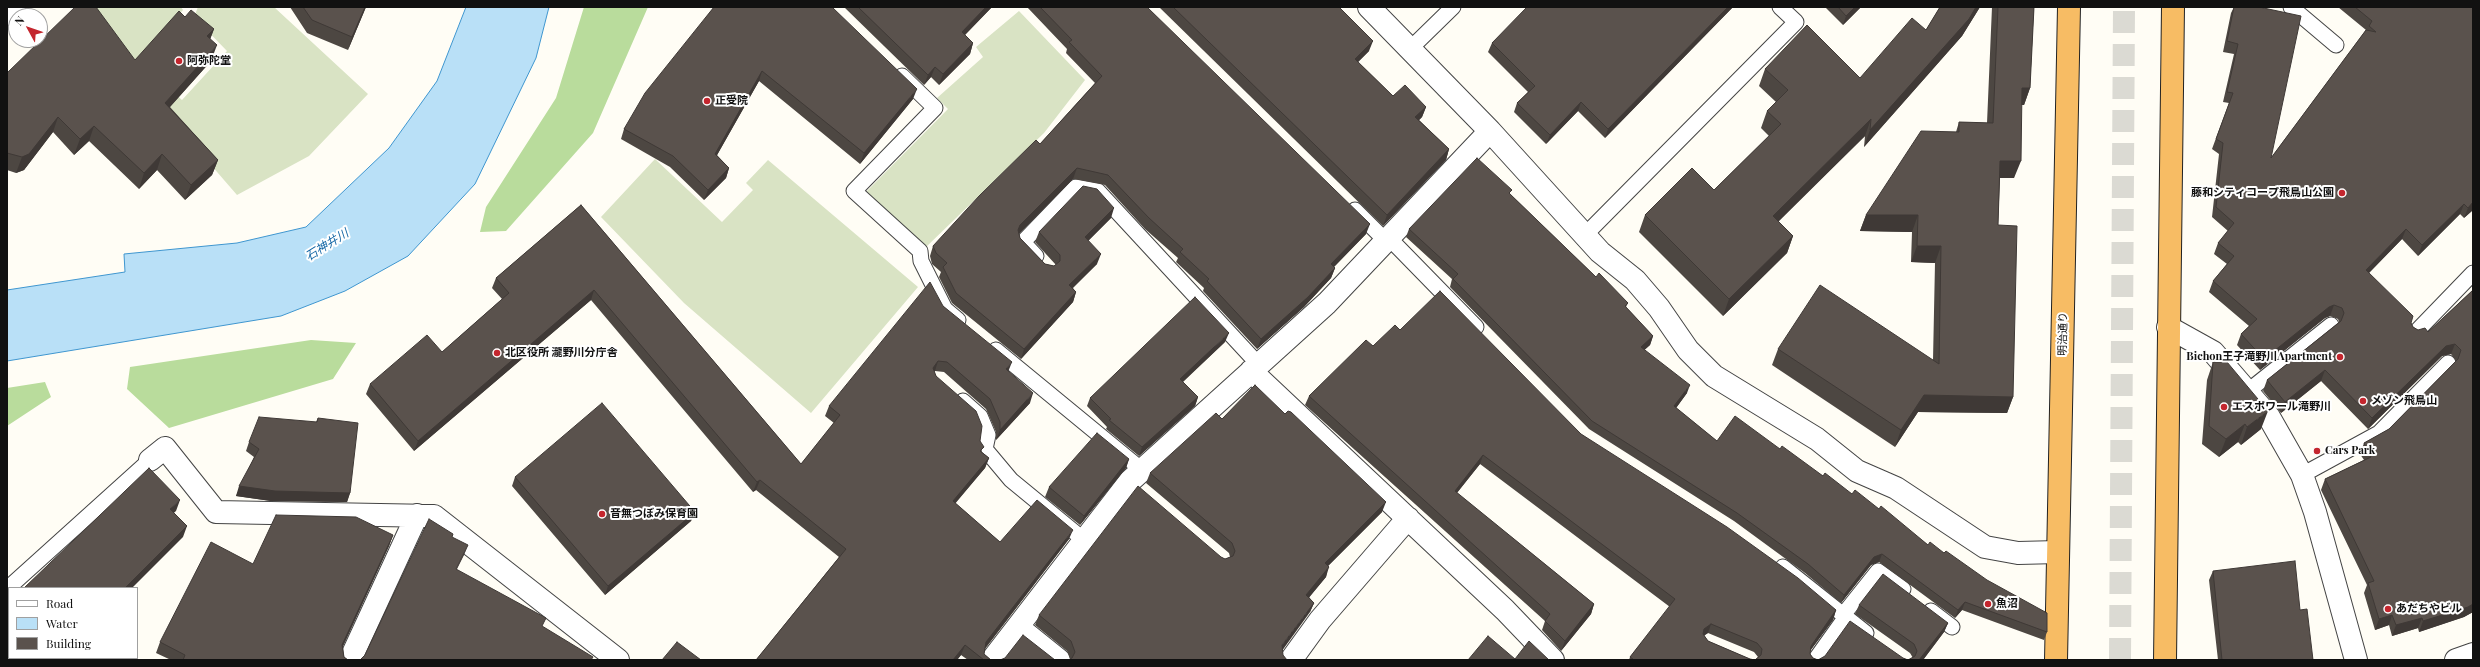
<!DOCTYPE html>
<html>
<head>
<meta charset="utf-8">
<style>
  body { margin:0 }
  #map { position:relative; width:2480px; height:667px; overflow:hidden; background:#fffdf5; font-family:"Playfair Display",serif }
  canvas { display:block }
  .frame { position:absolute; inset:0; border:8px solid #111; pointer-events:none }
  .legend { position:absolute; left:8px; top:587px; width:130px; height:72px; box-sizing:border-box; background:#fff; border:1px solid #a0a0a0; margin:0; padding:5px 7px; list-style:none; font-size:12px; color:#111 }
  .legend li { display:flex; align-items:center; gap:8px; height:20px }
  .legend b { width:20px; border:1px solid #a0a0a0 }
  .north { position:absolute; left:8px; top:8px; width:40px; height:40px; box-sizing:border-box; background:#fff; border:1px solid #a0a0a0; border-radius:50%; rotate:310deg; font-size:11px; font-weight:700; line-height:16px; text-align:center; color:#111 }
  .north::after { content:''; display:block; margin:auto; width:14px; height:18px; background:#c4262e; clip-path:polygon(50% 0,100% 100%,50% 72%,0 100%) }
</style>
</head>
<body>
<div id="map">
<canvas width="2480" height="667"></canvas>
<div class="frame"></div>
<ul class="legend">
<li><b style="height:5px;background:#fff"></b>Road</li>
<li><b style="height:11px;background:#b9e0f7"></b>Water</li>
<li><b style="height:11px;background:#5a524d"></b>Building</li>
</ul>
<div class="north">N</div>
</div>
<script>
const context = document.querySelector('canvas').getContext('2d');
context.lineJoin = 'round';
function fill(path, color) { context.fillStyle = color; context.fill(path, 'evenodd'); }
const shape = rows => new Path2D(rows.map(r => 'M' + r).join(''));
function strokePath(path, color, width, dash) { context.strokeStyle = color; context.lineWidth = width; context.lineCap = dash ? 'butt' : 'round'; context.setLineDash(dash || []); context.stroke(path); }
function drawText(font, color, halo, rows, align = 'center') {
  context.font = font + ' "Playfair Display","Noto Sans JP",serif'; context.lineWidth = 4; context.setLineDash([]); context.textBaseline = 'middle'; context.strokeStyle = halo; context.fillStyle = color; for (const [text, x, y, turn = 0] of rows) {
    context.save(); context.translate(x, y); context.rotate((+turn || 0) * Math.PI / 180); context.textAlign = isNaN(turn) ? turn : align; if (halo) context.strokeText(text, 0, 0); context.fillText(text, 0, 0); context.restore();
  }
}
fill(shape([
  [584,7,648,7,593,133,506,231,480,232,486,207,556,98],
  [311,340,356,343,333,379,169,428,127,389,130,367],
  [45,382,51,397,7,426,7,388]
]), '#b9dc9c');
fill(shape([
  [93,7,181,7,183,10,138,60,182,100,227,51,194,17,198,7,274,7,368,94,309,156,237,195,133,75],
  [1019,11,1085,80,1044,133,925,248,866,192,948,109,937,98,983,57,976,47],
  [655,159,722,222,753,190,746,183,768,160,918,287,811,413,684,303,601,217]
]), '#d9e3c4');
const water = shape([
  [466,7,549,7,536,58,475,184,408,256,345,291,281,316,7,361,7,290,125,272,124,254,237,243,306,227,389,148,437,81,466,7]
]);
fill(water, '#b9e0f7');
strokePath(water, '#3f96cf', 1);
strokePath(shape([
  [2120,660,2124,7]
]), '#dbdad3', 22, [22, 11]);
const service = shape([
  [2291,7,2336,45],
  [1410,49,1453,7],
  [902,76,935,108,854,191,920,251,921,261,945,309,958,320],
  [1355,210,1387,242],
  [1585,235,1796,22,1780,7],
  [1390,239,1476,327],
  [1036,256,1023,242,1076,187,1098,191,1259,365],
  [2416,332,2473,273],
  [996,350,1142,470],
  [2247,392,2331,325],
  [963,401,980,416,988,435,985,449,1011,480,1084,540],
  [2302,475,2379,433,2448,363],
  [1783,567,1866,633],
  [7,589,150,460],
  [1931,611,1952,627],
  [1843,615,1878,571,1903,589],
  [1815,660,1845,618]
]);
const minor = shape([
  [1369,7,1490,131,1600,252,1635,280,1659,308,1688,350,1714,376,1817,439,1857,471,1896,488,1985,547,2018,553,2058,552],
  [7,14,14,7],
  [2168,327,2213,352,2269,417,2302,475,2315,512,2356,660],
  [1251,371,1505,610,1553,660],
  [150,460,165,448,216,512,434,516,618,660],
  [1018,627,1059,660],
  [350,660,417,515],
  [992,660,1130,481,1327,303,1490,131],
  [1291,660,1320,620,1408,518]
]);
const tertiary = shape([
  [2456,660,2473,654]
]);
const trunk = shape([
  [2056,660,2069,7],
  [2165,660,2173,7]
]);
strokePath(service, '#444', 17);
strokePath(minor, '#444', 24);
strokePath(tertiary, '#444', 24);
strokePath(trunk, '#222', 24);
strokePath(service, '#fff', 15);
strokePath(minor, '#fff', 22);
strokePath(tertiary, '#fff', 22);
strokePath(trunk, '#f7bc64', 22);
fill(shape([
  [290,7,366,7,348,50,307,33],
  [714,7,913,99,860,164,759,81,717,155,729,168,726,178,704,200,670,167,621,139,624,129],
  [844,7,992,7,965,35,973,43,970,54,939,85,931,77,924,85],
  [1027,7,1147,7,1366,234,1334,267,1335,268,1331,278,1304,307,1257,349,1203,291,1204,288,1176,262,1178,258,1145,229,1105,185,1073,179,1019,233,1020,238,1045,264,1054,266,1056,265,1035,242,1039,232,1111,218,1088,241,1097,264,1073,288,1076,292,1073,302,1021,359,952,303,939,277,941,272,932,264,930,256,933,246,1040,144,1095,83,1066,53,1067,49],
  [1159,7,1339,7,1369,51,1358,62,1393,96,1426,107,1422,117,1419,120,1449,149,1446,160,1383,226],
  [1733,7,1605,138,1578,111,1546,144,1514,112,1517,103,1528,92,1488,52,1492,43],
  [1825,7,1861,7,1843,25],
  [1940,7,1980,7,1962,36,1864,147,1865,136,1778,221,1793,236,1787,253,1723,316,1639,232,1645,215,1714,190,1769,136,1761,128,1767,111,1776,102,1759,86,1765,69,1860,78,1926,30],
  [1992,7,2034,7,2030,88,2024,105,2021,105,2014,178,2000,178,1998,225,2013,397,2007,413,1918,412,1895,447,1772,365,1778,349,1933,360,1935,263,1911,262,1912,232,1860,231,1866,215,1956,132,1959,122,1987,123],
  [2234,7,2259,7,2271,158,2366,30,2338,7,2473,7,2473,210,2464,218,2460,214,2418,256,2402,239,2369,273,2411,323,2413,327,2418,330,2428,332,2473,290,2473,612,2464,617,2419,632,2418,628,2392,636,2389,625,2375,630,2364,593,2367,585,2321,490,2325,479,2364,460,2360,454,2364,443,2389,429,2456,361,2451,354,2442,356,2368,429,2321,381,2281,413,2263,391,2267,380,2339,322,2338,319,2330,316,2325,318,2260,370,2237,345,2241,334,2249,326,2209,292,2213,281,2227,264,2214,254,2218,243,2228,231,2212,217,2219,154,2212,149,2229,103,2223,102,2234,54,2223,52,2231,13],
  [185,17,214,29,210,39,211,61,170,107,218,160,212,175,185,200,157,170,139,189,89,141,74,155,53,132,24,170,16,173,7,170,7,73,135,60],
  [1511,195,1596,277,1628,303,1626,307,1653,336,1650,345,1644,350,1687,393,1676,408,1717,441,1780,449,1823,476,1852,494,1879,509,2047,632,2044,640,1962,610,1955,618,1879,562,1871,565,1841,603,1805,573,1734,521,1589,429,1450,287,1452,279,1406,237,1409,229],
  [581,205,801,464,834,423,825,416,829,406,943,306,1009,372,1030,403,996,440,996,432,986,409,944,372,935,371,934,371,936,376,980,441,982,452,989,458,985,468,955,503,1000,542,1069,539,985,649,984,654,991,660,968,660,961,655,957,660,756,660,839,557,756,490,753,492,591,300,414,451,366,394,370,384,442,352,502,299,492,288,496,278],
  [1400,330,1581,434,1836,610,1833,620,1810,651,1810,654,1813,658,1818,660,1903,658,1908,660,1913,658,1910,653,1855,614,1859,605,1948,623,1944,632,1923,660,1629,660,1630,657,1670,607,1480,464,1457,493,1594,604,1591,614,1561,651,1542,630,1545,621,1305,405,1309,396,1373,346],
  [1708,633,1754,652,1758,657,1755,660,1750,659,1708,641,1704,635],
  [1225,342,1183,382,1198,397,1195,406,1139,456,1106,429,1107,427,1087,406,1090,398],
  [2213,362,2261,429,2241,445,2238,442,2219,457,2202,444,2207,380],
  [318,418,350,493,347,502,271,501,236,496,254,457,246,451,249,442,316,422],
  [1222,419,1382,512,1328,566,1326,577,1309,597,1314,603,1310,612,1070,659,1067,651,1035,625,1039,615,1221,557,1225,559,1230,557,1229,553,1146,483,1150,473],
  [1129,459,1126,468,1080,525,1045,497,1049,487],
  [515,477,695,512,691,521,605,595,512,486],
  [393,535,389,546,343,646,344,657,348,660,171,660,156,653,160,642,253,564],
  [2213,571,2300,610,2313,660,2218,660,2209,580],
  [9,603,9,627,7,624,7,605],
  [34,658,62,658,60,660,36,660]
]), '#4d4742');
fill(shape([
  [365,7,366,7,348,50,352,37],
  [986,7,992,7,958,42,962,32],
  [1728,7,1733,7,1605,138,1608,129],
  [1855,7,1861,7,1843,25,1846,16],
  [1976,7,1980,7,1962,36,1864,147,1870,130],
  [214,29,208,45,207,36],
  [1373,41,1369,51,1351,69,1355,59],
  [973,43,970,54,939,85,943,74],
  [217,45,211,61,160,118,165,103],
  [935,67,931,77,924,85,928,75],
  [762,71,759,81,712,164,715,154],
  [2022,88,2030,88,2024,105,2016,105],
  [917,89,913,99,860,164,864,153],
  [1581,102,1578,111,1546,144,1550,135],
  [1426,107,1422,117,1412,127,1415,117],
  [58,117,53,132,24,170,16,173,22,157],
  [1871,119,1865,136,1767,233,1773,216],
  [94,126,89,141,74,155,80,139],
  [1449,149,1446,160,1383,226,1387,215],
  [162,154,157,170,139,189,144,173],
  [218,160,212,175,185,200,191,185],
  [2000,161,2021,161,2014,178,1994,178],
  [729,168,726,178,704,200,708,190],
  [1077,168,1073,179,1017,236,1018,230,1020,225],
  [2473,202,2473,210,2464,218,2468,208],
  [2464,204,2460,214,2418,256,2422,245],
  [1114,208,1111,218,1081,248,1085,237],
  [1866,215,1918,215,1912,232,1860,231],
  [1370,224,1366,234,1327,274,1331,264],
  [2406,229,2402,239,2362,280,2366,270],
  [1793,236,1787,253,1723,316,1729,299],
  [1917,246,1941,246,1935,263,1911,262],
  [1101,254,1097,264,1065,295,1069,285],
  [1335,268,1331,278,1304,307,1257,349,1261,339],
  [594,290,591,300,414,451,418,441],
  [1076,292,1073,302,1021,359,1024,349],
  [2334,305,2330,316,2325,318,2260,370,2264,359,2329,307],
  [1229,333,1225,342,1177,387,1180,379],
  [1653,336,1650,345,1638,356,1641,347],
  [2455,344,2451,354,2442,356,2368,429,2372,418,2446,346],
  [938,361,935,371,929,378,933,368],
  [1012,362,1008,372,1006,369],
  [2325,370,2321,381,2281,413,2285,402],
  [1690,385,1687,393,1671,415,1674,406],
  [1033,393,1030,403,996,440,1000,430],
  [1924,395,2013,397,2007,413,1918,412,1895,447,1901,430],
  [1198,397,1195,406,1139,456,1142,447],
  [2268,411,2261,429,2241,445,2247,427],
  [2245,424,2238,442,2219,457,2226,439],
  [1483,455,1480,464,1451,500,1455,491],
  [989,458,985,468,949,511,953,501],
  [1129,459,1126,468,1080,525,1084,516],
  [760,480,756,490,753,492,757,482],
  [239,486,350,493,347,502,271,501,236,496],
  [180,500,176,511,166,520,170,509],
  [1386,502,1382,512,1321,573,1325,563],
  [695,512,691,521,605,595,608,586],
  [187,526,183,537,132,588,125,588],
  [1073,530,1069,539,982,652,986,642],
  [393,535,389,546,339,655,342,645],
  [468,545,464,555,452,579,456,569],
  [1882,554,1879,562,1871,565,1841,603,1844,595,1874,557],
  [1329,567,1326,577,1303,605,1306,595],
  [1965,602,1962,610,1955,618,1958,610],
  [1314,603,1310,612,1279,655,1282,645],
  [1594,604,1591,614,1561,651,1565,641],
  [2473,604,2473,612,2464,617,2419,632,2423,621],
  [1836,610,1833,620,1807,655,1811,646],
  [2392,615,2389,625,2375,630,2379,619],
  [2422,618,2418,628,2392,636,2396,625],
  [1948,623,1944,632,1923,660,1919,660],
  [1711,624,1708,633,1701,638,1704,629],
  [965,645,961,655,957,660,953,660],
  [55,658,62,658,60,660,53,660]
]), '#3f3936');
const building = shape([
  [75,7,96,7,135,60,179,11,185,17,191,10,214,29,207,36,217,45,165,103,218,160,191,185,162,154,144,173,94,126,80,139,58,117,29,154,22,157,7,153,7,73,75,7],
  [303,7,365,7,352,37,312,20,303,7],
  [714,7,832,7,917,89,864,153,762,71,715,154,729,168,708,190,673,156,624,129,645,93,714,7],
  [858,7,986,7,962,32,973,43,943,74,935,67,928,75,858,7],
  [1040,7,1147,7,1370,224,1331,264,1335,268,1308,297,1261,339,1207,281,1209,279,1180,252,1183,249,1149,218,1108,175,1077,168,1020,225,1018,230,1020,238,1045,264,1054,266,1060,261,1060,255,1039,232,1083,186,1097,189,1114,208,1085,237,1101,254,1069,285,1076,292,1024,349,956,293,943,267,947,263,936,253,933,246,979,196,1036,140,1040,144,1102,76,1069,42,1072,40,1040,7],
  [1173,7,1339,7,1373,41,1355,59,1393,96,1405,85,1426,107,1415,117,1449,149,1387,215,1173,7],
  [1527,7,1728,7,1608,129,1581,102,1550,135,1517,103,1535,86,1492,43,1527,7],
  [1838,7,1855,7,1846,16,1838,7],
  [1940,7,1976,7,1969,19,1870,130,1871,119,1773,216,1793,236,1729,299,1645,215,1692,168,1714,190,1781,124,1767,111,1788,90,1765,69,1807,25,1860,78,1912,18,1926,30,1940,7],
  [1998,7,2034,7,2030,88,2022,88,2021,161,2000,161,1998,225,2017,226,2013,397,1924,395,1901,430,1778,349,1820,285,1939,364,1941,246,1917,246,1918,215,1866,215,1921,131,1959,132,1959,122,1993,123,1998,7],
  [2234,7,2259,7,2301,16,2271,158,2366,30,2376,32,2369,26,2372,21,2355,7,2473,7,2473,202,2468,208,2464,204,2422,245,2406,229,2366,270,2413,316,2411,323,2413,327,2418,330,2425,328,2428,332,2473,290,2473,604,2468,607,2423,621,2422,618,2396,625,2392,615,2379,619,2368,583,2374,581,2325,479,2371,457,2364,443,2389,429,2458,359,2461,350,2455,344,2446,346,2372,418,2325,370,2285,402,2267,380,2341,321,2344,313,2342,308,2334,305,2329,307,2264,359,2241,334,2257,319,2213,281,2234,256,2218,243,2234,223,2216,207,2223,143,2216,139,2233,93,2227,92,2238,44,2227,41,2234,7],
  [1477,158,1512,190,1509,193,1596,277,1599,273,1628,303,1625,306,1653,336,1641,347,1690,385,1674,406,1717,441,1735,416,1780,449,1782,446,1823,476,1825,473,1852,494,1855,490,1879,509,1881,506,1928,545,1930,542,1944,553,1946,551,1987,580,2047,613,2047,632,1965,602,1958,610,1882,554,1874,557,1844,595,1808,564,1737,513,1592,421,1453,279,1458,274,1409,229,1477,158],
  [581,205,801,464,840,415,829,406,930,282,943,306,1012,362,1006,369,1033,393,1000,430,1000,422,990,399,947,362,938,361,933,368,936,376,976,411,982,426,980,441,984,447,980,451,989,458,953,501,1000,542,1037,500,1073,530,986,642,984,654,991,660,984,660,965,645,953,660,756,660,846,549,760,480,757,482,594,290,418,441,370,384,427,335,442,352,509,293,496,278,581,205],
  [1440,291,1581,434,1727,527,1798,578,1836,610,1811,646,1810,654,1813,658,1818,660,1825,656,1850,621,1903,658,1908,660,1915,656,1917,651,1914,644,1859,605,1883,574,1948,623,1919,660,1633,660,1633,659,1630,657,1675,599,1483,455,1455,491,1594,604,1565,641,1545,621,1550,614,1309,396,1366,340,1373,346,1395,325,1400,330,1440,291],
  [1711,624,1757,643,1762,649,1761,655,1755,660,1750,659,1708,641,1703,634,1704,629,1711,624],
  [1195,297,1229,333,1180,379,1198,397,1142,447,1109,420,1111,419,1090,398,1195,297],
  [2213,362,2227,362,2268,411,2247,427,2245,424,2226,439,2209,426,2213,362],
  [1255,385,1285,414,1288,411,1291,412,1386,502,1325,563,1329,567,1306,595,1314,603,1282,645,1283,655,1287,660,1069,660,1072,658,1075,652,1071,641,1039,615,1138,486,1221,557,1225,559,1233,556,1235,551,1232,543,1150,473,1216,413,1222,419,1255,385],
  [602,403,695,512,608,586,515,477,602,403],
  [259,417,317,422,318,418,358,423,350,493,275,491,239,486,259,449,249,442,259,417],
  [1097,433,1129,459,1084,516,1049,487,1097,433],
  [149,468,180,500,170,509,187,526,125,588,24,588,149,468],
  [276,515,356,517,393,535,342,645,344,657,348,660,183,660,185,655,160,642,211,542,253,564,276,515],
  [429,519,453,534,452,537,468,545,456,569,546,618,542,626,593,657,591,660,360,660,365,655,429,519],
  [2295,561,2300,610,2307,609,2313,660,2222,660,2213,571,2295,561],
  [9,603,9,611,7,608,7,605,9,603],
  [1023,635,1055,660,1000,660,1005,658,1023,635],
  [1488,636,1515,659,1529,641,1549,660,1468,660,1488,636],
  [677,642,701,660,662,660,677,642],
  [47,658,55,658,53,660,49,660,47,658]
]);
fill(building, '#5a524d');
strokePath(building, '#3f3936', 1);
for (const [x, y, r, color] of [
  [179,61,4,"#c4262e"],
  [707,101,4,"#c4262e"],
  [2342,193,4,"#c4262e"],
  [497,353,4,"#c4262e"],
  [2340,357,4,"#c4262e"],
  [2363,401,4,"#c4262e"],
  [2224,407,4,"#c4262e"],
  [2317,451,4,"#c4262e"],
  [602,514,4,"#c4262e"],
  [1988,604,4,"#c4262e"],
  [2388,609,4,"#c4262e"]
]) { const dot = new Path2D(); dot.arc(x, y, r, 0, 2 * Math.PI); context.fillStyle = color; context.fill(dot); strokePath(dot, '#fff', 1.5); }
drawText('bold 11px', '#111', '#fff', [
  ["阿弥陀堂",187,61],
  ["正受院",715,101],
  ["藤和シティコープ飛鳥山公園",2334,193,"right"],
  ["北区役所 瀧野川分庁舎",505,353],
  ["Bichon王子滝野川Apartment",2332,357,"right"],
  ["メゾン飛鳥山",2371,401],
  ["エスポワール滝野川",2232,407],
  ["Cars Park",2325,451],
  ["音無つぼみ保育園",610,514],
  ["魚沼",1996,604],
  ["あだちやビル",2396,609]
], 'left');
drawText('11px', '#111', '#fff', [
  ["明治通り",2063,334,-89]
]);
drawText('italic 12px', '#1768a6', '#fff', [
  ["石神井川",327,245,-32]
]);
</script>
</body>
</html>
